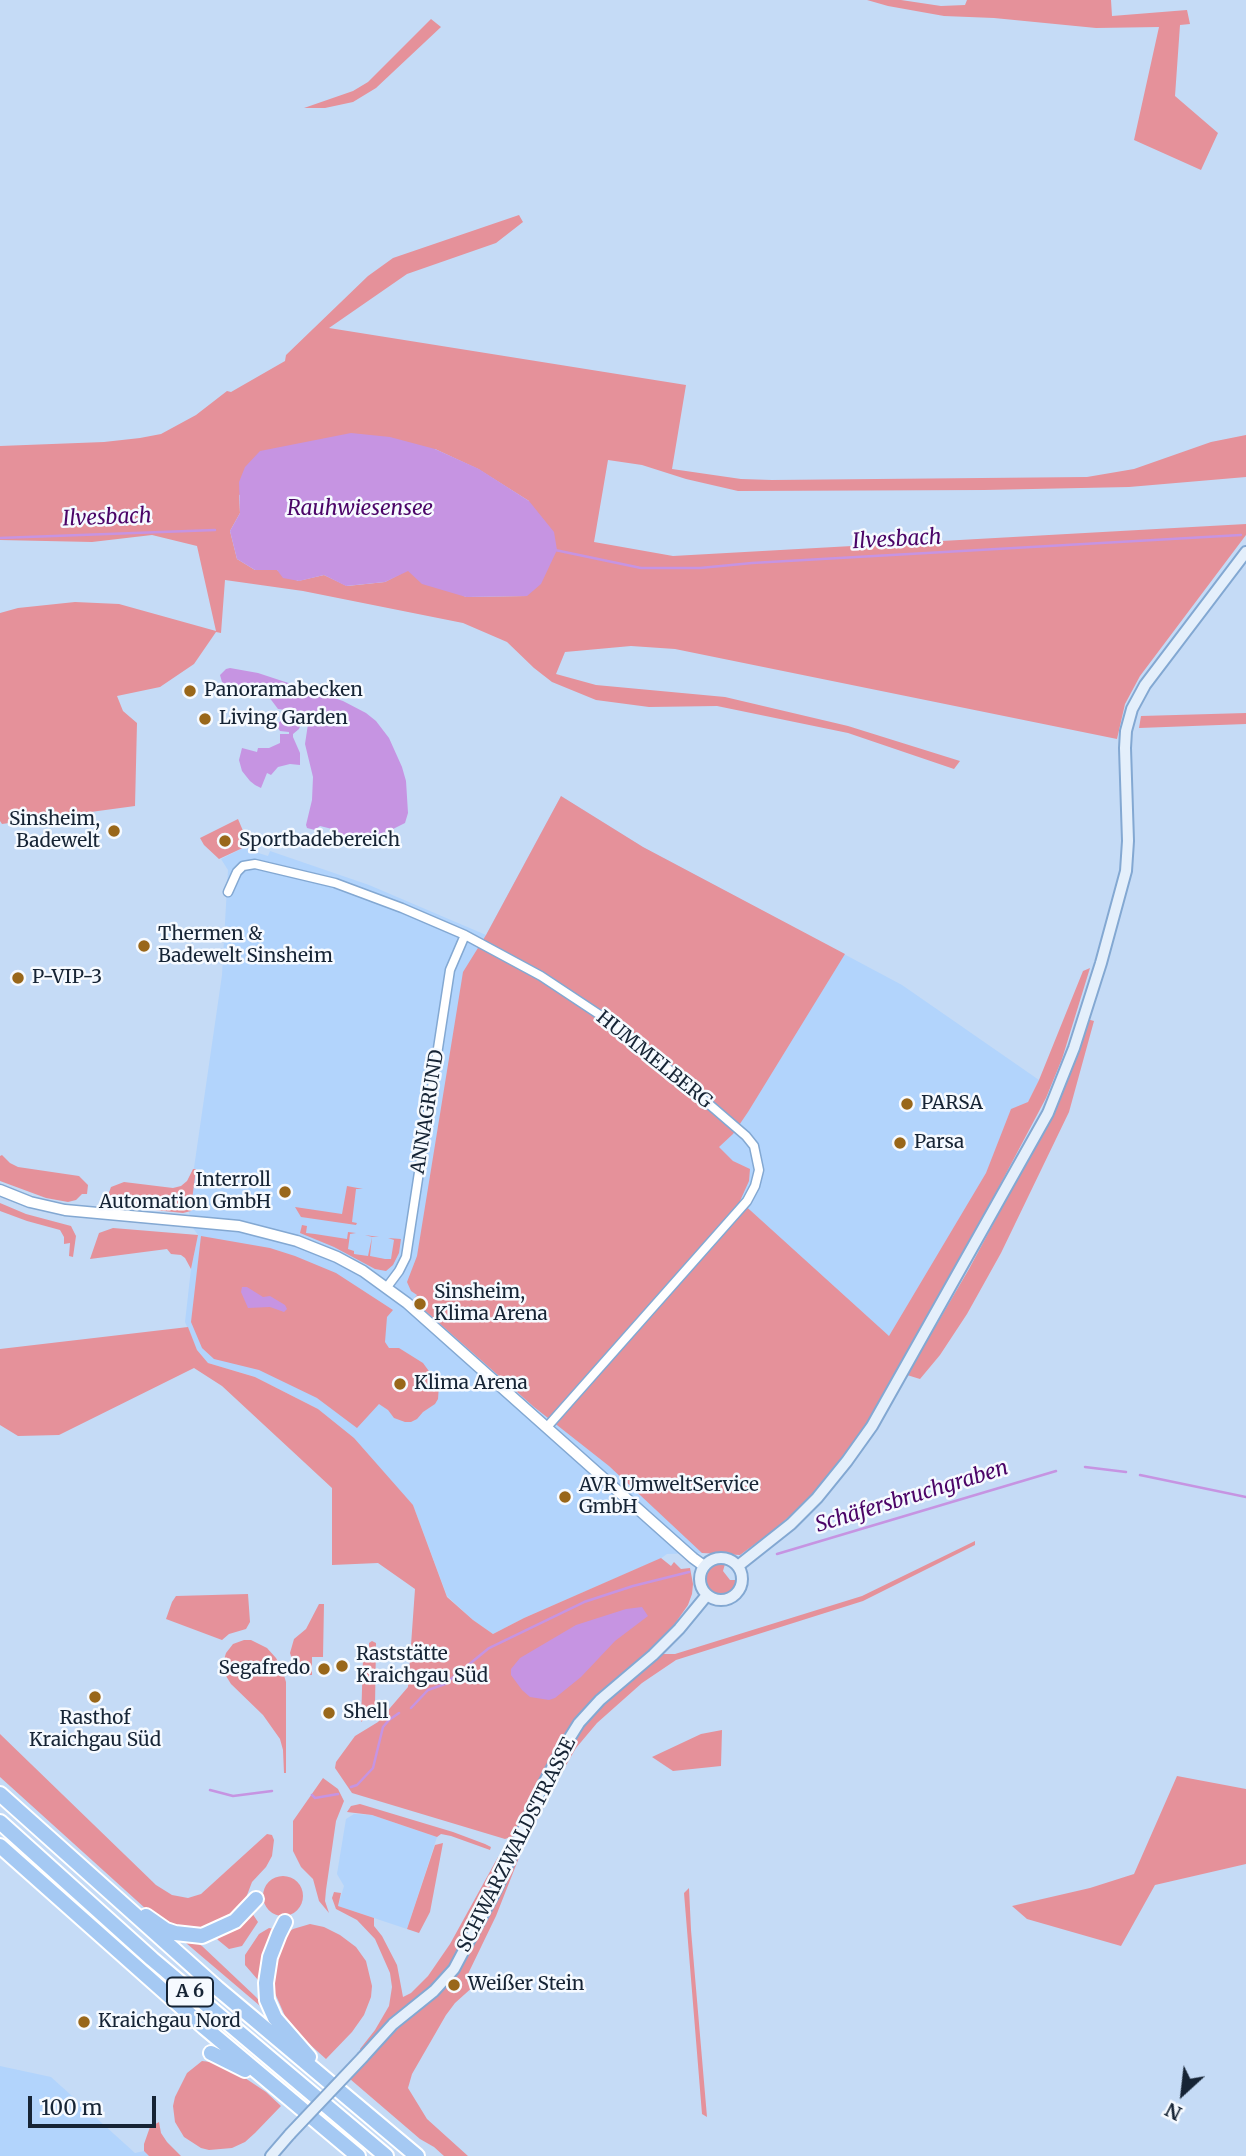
<!DOCTYPE html>
<html>
<head>
<meta charset="utf-8">
<style>
  body { margin:0 }
  #map { position:relative; width:1246px; height:2156px; overflow:hidden; background:#c5dbf6; font-family:Merriweather,serif }
  canvas { display:block }
  .north { position:absolute; left:1148px; top:2058px; width:70px; height:70px; -webkit-text-stroke:5px #f6faff; paint-order:stroke; rotate:207deg; font-size:19px; font-weight:700; line-height:28px; text-align:center; color:#162435 }
  .north::after { content:''; display:block; margin:auto; width:24px; height:32px; background:#162435; clip-path:polygon(50% 0,100% 100%,50% 72%,0 100%) }
  .scale { position:absolute; left:28px; top:2096px; width:128px; height:32px; box-sizing:border-box; border:4px solid #162435; border-top:0; padding-left:9px; font-size:21px; line-height:24px; white-space:nowrap; color:#162435; -webkit-text-stroke:5px #f6faff; paint-order:stroke }
</style>
</head>
<body>
<div id="map">
<canvas width="1246" height="2156"></canvas>
<div class="north">N</div>
<div class="scale">100 m</div>
</div>
<script>
const context = document.querySelector('canvas').getContext('2d');
context.lineJoin = 'round';
function fill(path, color) { context.fillStyle = color; context.fill(path, 'evenodd'); }
const shape = rows => new Path2D(rows.map(r => 'M' + r).join(''));
function strokePath(path, color, width, dash) { context.strokeStyle = color; context.lineWidth = width; context.lineCap = dash ? 'butt' : 'round'; context.setLineDash(dash || []); context.stroke(path); }
function drawText(font, color, halo, rows, align = 'center') {
  context.font = font + ' Merriweather,serif'; context.lineWidth = 5; context.setLineDash([]); context.textBaseline = 'middle'; context.strokeStyle = halo; context.fillStyle = color; for (const [text, x, y, turn = 0] of rows) {
    context.save(); context.translate(x, y); context.rotate((+turn || 0) * Math.PI / 180); context.textAlign = isNaN(turn) ? turn : align; if (halo) context.strokeText(text, 0, 0); context.fillText(text, 0, 0); context.restore();
  }
}
fill(shape([
  [561,796,643,847,902,985,1039,1080,943,1273,747,1513,702,1553,667,1554,660,1559,524,1618,493,1634,473,1620,447,1596,413,1505,318,1409,255,1377,208,1363,197,1350,185,1322,191,1269,198,1235,193,1228,188,1209,222,975,228,870,221,859,249,845,256,847,255,852,268,856,270,851,369,885,486,935],
  [354,1814,372,1815,437,1837,407,1929,338,1906,344,1886,337,1874,346,1819],
  [0,2066,51,2077,135,2153,144,2151,149,2156,0,2156]
]), '#b2d4fc');
fill(shape([
  [867,0,901,0,941,6,965,5,967,0,1111,0,1112,16,1187,10,1190,24,1180,25,1175,96,1218,133,1201,170,1134,140,1159,27,1096,28,994,18,944,16,888,6],
  [431,19,441,27,376,88,353,102,325,108,304,108,353,91,368,82],
  [519,215,523,222,496,243,407,274,329,328,686,385,672,469,741,479,772,480,1087,477,1134,469,1211,442,1246,435,1246,477,1129,487,984,490,738,491,686,479,642,465,608,460,594,542,673,556,1246,524,1246,535,1140,676,1125,704,1117,739,675,649,631,646,565,652,556,674,596,685,725,697,848,726,960,761,954,769,848,733,717,706,649,707,596,700,552,682,534,668,507,642,463,623,303,591,225,580,221,633,216,632,194,664,160,687,117,696,123,711,137,723,135,806,2,824,0,821,0,613,18,608,75,602,119,604,216,631,197,546,152,535,92,542,0,540,0,446,104,442,140,438,161,434,196,415,227,391,231,392,285,361,286,355,368,276,393,258],
  [435,449,478,469,529,501,527,596,466,597,408,570,385,582,347,586,324,575,298,581,277,570,255,570,237,559,230,531,240,513,239,495],
  [1246,713,1246,724,1139,728,1141,716],
  [561,796,643,847,845,954,748,1112,733,1134,719,1147,733,1161,750,1169,749,1181,740,1201,889,1336,986,1173,1011,1109,1028,1102,1039,1080,1083,971,1090,968,1062,1059,1046,1098,929,1319,879,1404,849,1450,817,1492,774,1530,740,1555,702,1553,609,1466,534,1407,413,1300,417,1295,411,1291,407,1282,417,1256,463,972,486,935],
  [238,819,249,845,219,859,204,845,200,838],
  [1087,1019,1094,1021,1069,1112,1001,1253,967,1314,940,1355,920,1379,907,1375,969,1269,1056,1107,1072,1069],
  [2,1155,10,1163,18,1167,79,1176,88,1185,87,1194,82,1194,76,1200,68,1202,46,1198,0,1181,0,1156],
  [193,1169,196,1169,192,1200,199,1201,191,1211,183,1213,126,1207,118,1204,112,1196,108,1195,111,1187,124,1182,173,1188,181,1186,187,1181],
  [347,1186,363,1189,356,1189,352,1222,357,1223,356,1225,301,1217,295,1207,342,1214],
  [0,1203,26,1214,71,1226,76,1236,73,1257,69,1256,70,1243,64,1244,64,1237,60,1230,27,1221,0,1211],
  [302,1225,307,1226,306,1233,315,1234,347,1239,348,1232,356,1233,350,1234,348,1249,354,1251,354,1254,368,1256,372,1237,365,1235,379,1237,372,1237,370,1256,385,1259,391,1259,394,1240,388,1238,401,1239,399,1253,393,1265,386,1271,375,1269,334,1247,300,1233],
  [113,1228,198,1235,191,1269,185,1258,181,1255,171,1254,167,1249,90,1259,99,1233],
  [201,1236,270,1248,295,1256,336,1273,393,1310,387,1317,385,1342,389,1348,399,1348,423,1363,439,1385,438,1399,435,1404,423,1412,417,1419,411,1422,405,1422,394,1418,388,1410,379,1404,357,1428,317,1398,259,1370,214,1359,202,1348,191,1322],
  [188,1327,197,1350,208,1363,255,1377,318,1409,354,1438,413,1505,447,1597,473,1620,493,1634,524,1618,661,1558,671,1566,674,1562,681,1569,690,1568,693,1584,692,1594,688,1605,667,1635,566,1734,543,1773,514,1836,505,1839,352,1793,335,1768,336,1762,355,1736,378,1722,408,1687,415,1589,378,1563,332,1565,332,1488,222,1386,194,1368,59,1435,18,1436,0,1425,0,1349],
  [975,1541,975,1545,863,1601,676,1660,642,1683,597,1723,576,1748,547,1798,524,1845,496,1916,467,1976,475,1985,455,2003,446,2015,412,2074,408,2088,427,2119,468,2156,444,2156,434,2147,420,2139,350,2079,407,2019,449,1984,457,1972,563,1754,591,1715,660,1654,675,1654,862,1596],
  [717,1564,725,1564,723,1571,730,1580,737,1580,735,1588,726,1596,714,1595,708,1590,704,1583,707,1571],
  [248,1594,250,1622,246,1629,229,1634,222,1640,166,1619,172,1602,176,1596],
  [319,1604,324,1604,323,1657,312,1657,312,1675,307,1675,294,1666,290,1653,294,1639,306,1629],
  [244,1640,251,1640,267,1648,276,1658,282,1669,286,1682,286,1773,284,1773,283,1750,280,1739,263,1715,231,1684,226,1676,223,1663,226,1653,233,1644],
  [372,1641,376,1643,375,1706,372,1712,361,1722,363,1658,369,1658,369,1643],
  [722,1730,721,1766,673,1771,652,1757,701,1734],
  [0,1734,156,1885,172,1895,188,1898,201,1894,267,1834,272,1835,274,1840,272,1856,266,1867,252,1882,241,1911,207,1930,186,1931,161,1920,146,1909,0,1777],
  [1177,1776,1246,1789,1246,1864,1155,1885,1121,1946,1027,1919,1012,1906,1090,1888,1134,1874],
  [323,1778,338,1789,344,1801,336,1821,326,1890,325,1901,329,1913,319,1901,313,1879,301,1867,293,1851,293,1821],
  [360,1804,453,1832,485,1844,491,1847,490,1850,451,1836,441,1834,437,1837,372,1815,347,1812,351,1806],
  [443,1843,430,1912,419,1933,407,1929,435,1845],
  [498,1857,501,1868,498,1875,450,1967,434,1984,394,2015,361,2051,360,2049,375,2030,389,2006,392,1987,390,1973,375,1939,357,1920,336,1909,332,1898,334,1892,341,1893,338,1906,374,1918,374,1926,382,1936,397,1965,403,1997,411,1993,428,1976,450,1944],
  '263 1896a20 20 0 1 1 40 0a20 20 0 1 1-40 0Z',
  [689,1888,691,1930,707,2117,702,2114,684,1893],
  [252,1913,258,1922,242,1946,229,1949,218,1940,216,1937],
  [310,1924,324,1927,340,1935,356,1947,366,1961,372,1986,371,1997,364,2015,352,2032,326,2059,306,2041,285,2016,274,1991,275,1960,283,1936,293,1929],
  [269,1928,274,1929,261,1979,258,1980,245,1965,245,1955,259,1934],
  [186,1943,197,1943,202,1946,256,1997,265,2007,266,2011],
  [202,2061,220,2063,236,2072,266,2092,281,2106,255,2133,245,2142,232,2148,209,2150,201,2148,184,2137,175,2122,173,2106,175,2097,187,2073],
  [159,2122,161,2133,167,2142,181,2156,149,2156,144,2151,144,2144,150,2127]
]), '#e5919a');
fill(shape([
  [351,433,390,437,435,449,479,469,529,501,554,532,557,550,541,584,527,596,466,597,422,584,408,571,385,582,346,586,324,575,299,581,283,578,277,570,255,570,237,559,230,531,240,513,239,482,245,467,260,451],
  [230,668,258,673,343,701,366,713,376,721,389,738,402,767,406,781,408,813,405,823,387,832,358,839,338,834,338,830,332,829,320,826,315,830,307,828,306,825,312,800,313,777,305,744,308,724,306,717,300,712,278,709,263,689,253,683,244,683,234,688,226,685,222,682,220,675,226,669],
  [294,718,301,724,299,729,293,734,293,737,300,753,300,765,290,764,278,767,271,775,267,773,261,788,255,785,250,781,242,771,239,760,242,748,257,752,258,748,269,748,280,743,280,734,289,734,289,732,280,731,278,728,278,723,282,720,289,720],
  [242,1287,247,1287,263,1297,270,1296,285,1305,287,1309,284,1312,270,1307,248,1308,241,1292],
  [642,1607,648,1616,615,1641,581,1677,555,1698,549,1700,530,1697,522,1690,511,1675,511,1669,520,1658,576,1625,626,1609]
]), '#c694e2');
strokePath(shape([
  [0,538,215,530],
  [555,550,641,568,700,568,752,563,1241,535],
  [1085,1467,1126,1472],
  [1140,1475,1246,1497],
  [777,1554,1056,1471],
  [411,1708,428,1690,445,1684,489,1648,584,1602,633,1586,689,1572],
  [351,1787,357,1785,373,1768,383,1727,389,1720,399,1713],
  [210,1790,233,1796,272,1791],
  [312,1795,315,1798,338,1794]
]), '#c694e2', 2.5);
const minor = shape([
  [228,892,237,872,243,866,255,864,335,883,402,908,465,935,541,976,609,1021,638,1043,746,1136,754,1146,759,1170,755,1186,747,1201,547,1427],
  [387,1287,399,1271,406,1257,450,970,465,935]
]);
const tertiary = shape([
  [0,1190,30,1202,65,1210,239,1226,297,1241,337,1257,363,1271,407,1303,693,1558,704,1566]
]);
const secondary = shape([
  '700 1579a21 21 0 1 1 42 0a21 21 0 1 1-42 0Z',
  [738,1566,791,1524,817,1498,847,1461,872,1426,1048,1113,1074,1048,1101,963,1126,871,1128,841,1125,748,1126,731,1132,709,1145,685,1246,552],
  [363,2057,393,2024,434,1991,454,1969,497,1888,544,1783,559,1755,579,1723,600,1700,653,1655,679,1629,707,1595],
  [271,2156,290,2134]
]);
const motorway = shape([
  [0,1794,217,1988,417,2156],
  [0,1822,152,1959,386,2156],
  [0,1846,204,2027,358,2156],
  [146,1916,166,1930,175,1933,202,1936,235,1921,256,1899],
  [285,1922,279,1934,270,1957,266,1983,267,2000,275,2018,309,2057],
  [211,2053,245,2070]
]);
strokePath(minor, '#83a8d2', 11);
strokePath(tertiary, '#83a8d2', 13);
strokePath(secondary, '#83a8d2', 14);
strokePath(motorway, '#fff', 18);
strokePath(minor, '#fff', 8);
strokePath(tertiary, '#fff', 10);
strokePath(secondary, '#e4effb', 10);
strokePath(motorway, '#a5c9f3', 14);
const secondaryBridge = shape([
  [290,2134,363,2057]
]);
strokePath(secondaryBridge, '#83a8d2', 14, []);
strokePath(secondaryBridge, '#e4effb', 10);
for (const [x, y, r, color] of [
  [190,691,7,"#99671a"],
  [205,719,7,"#99671a"],
  [114,831,7,"#99671a"],
  [225,841,7,"#99671a"],
  [144,946,7,"#99671a"],
  [18,978,7,"#99671a"],
  [907,1104,7,"#99671a"],
  [900,1143,7,"#99671a"],
  [285,1192,7,"#99671a"],
  [420,1304,7,"#99671a"],
  [400,1384,7,"#99671a"],
  [565,1497,7,"#99671a"],
  [342,1666,7,"#99671a"],
  [324,1669,7,"#99671a"],
  [95,1697,7,"#99671a"],
  [329,1713,7,"#99671a"],
  [454,1985,7,"#99671a"],
  [84,2022,7,"#99671a"]
]) { const dot = new Path2D(); dot.arc(x, y, r, 0, 2 * Math.PI); context.fillStyle = color; context.fill(dot); strokePath(dot, '#f6faff', 2.5); }
for (const [x, y, w] of [
  [190,1992,46]
]) { const box = new Path2D(); box.roundRect(x - w / 2, y - 14.5, w, 29, 5); context.fillStyle = '#f6faff'; context.fill(box); strokePath(box, '#162435', 2); }
drawText('bold 18px', '#162435', null, [
  ["A 6",190,1992]
]);
drawText('19px', '#162435', '#f6faff', [
  ["Panoramabecken",204,691],
  ["Living Garden",219,719],
  ["Sinsheim,",100,820,"right"],
  ["Badewelt",100,842,"right"],
  ["Sportbadebereich",239,841],
  ["Thermen &",158,935],
  ["Badewelt Sinsheim",158,957],
  ["P-VIP-3",32,978],
  ["PARSA",921,1104],
  ["Parsa",914,1143],
  ["Interroll",271,1181,"right"],
  ["Automation GmbH",271,1203,"right"],
  ["Sinsheim,",434,1293],
  ["Klima Arena",434,1315],
  ["Klima Arena",414,1384],
  ["AVR UmweltService",579,1486],
  ["GmbH",579,1508],
  ["Raststätte",356,1655],
  ["Kraichgau Süd",356,1677],
  ["Segafredo",310,1669,"right"],
  ["Shell",343,1713],
  ["Rasthof",95,1719,"center"],
  ["Kraichgau Süd",95,1741,"center"],
  ["Weißer Stein",468,1985],
  ["Kraichgau Nord",98,2022]
], 'left');
drawText('19px', '#162435', '#f6faff', [
  ["HUMMELBERG",654,1060,39],
  ["ANNAGRUND",428,1112,-81],
  ["SCHWARZWALDSTRASSE",517,1845,-63]
]);
drawText('italic 21px', '#4b0467', '#f6faff', [
  ["Rauhwiesensee",360,509],
  ["Ilvesbach",107,518,-2],
  ["Ilvesbach",897,540,-3],
  ["Schäfersbruchgraben",912,1497,-17]
]);
</script>
</body>
</html>
